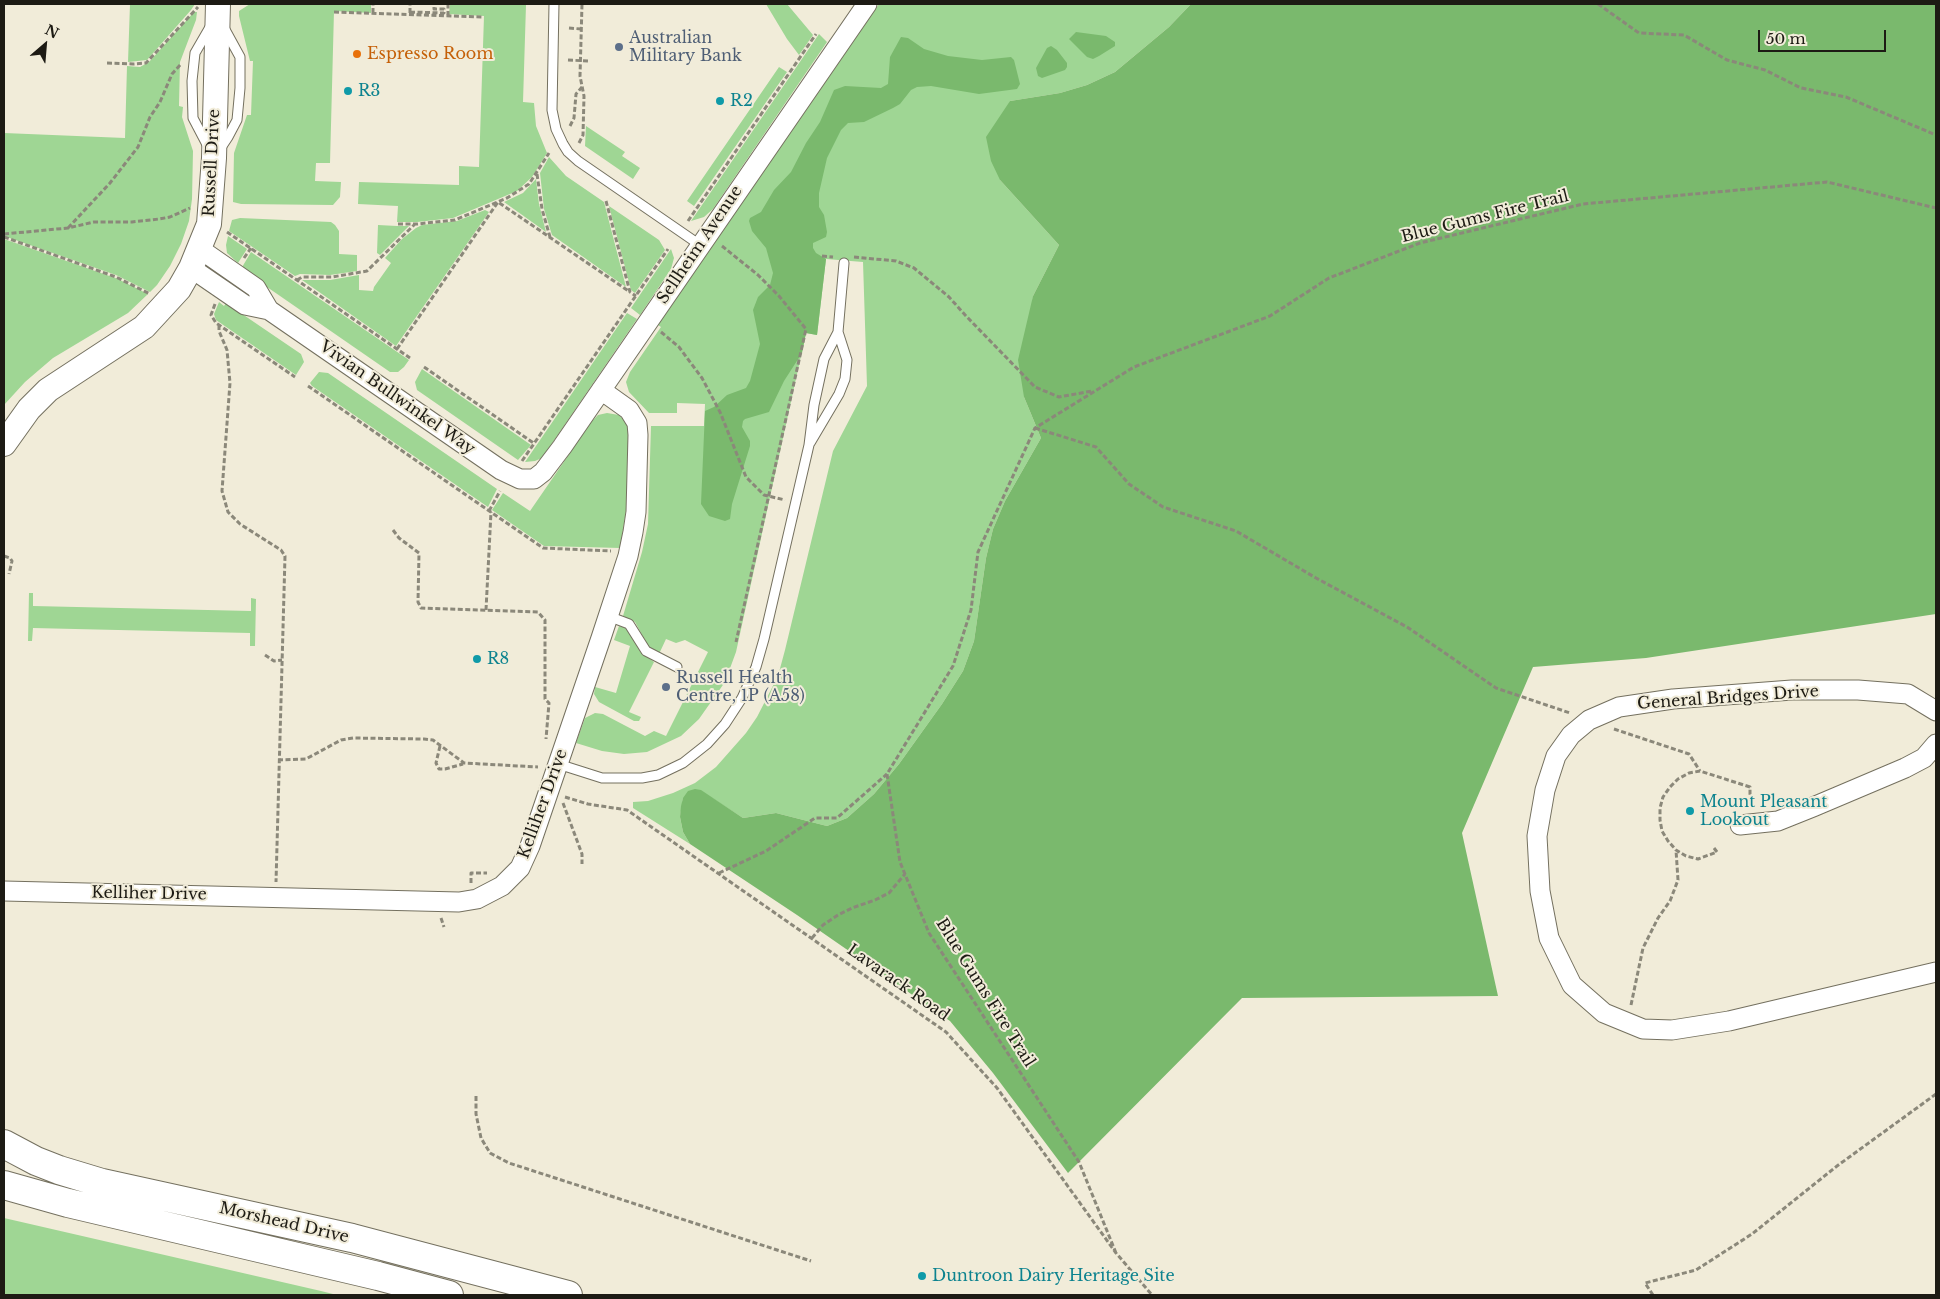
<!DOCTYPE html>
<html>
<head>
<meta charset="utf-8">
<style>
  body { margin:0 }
  #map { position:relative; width:1940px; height:1299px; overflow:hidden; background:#f1ecd9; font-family:"Libre Baskerville",serif }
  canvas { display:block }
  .frame { position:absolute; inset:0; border:5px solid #1d1b14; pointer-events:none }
  .north { position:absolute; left:20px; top:20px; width:50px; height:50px; -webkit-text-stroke:4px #f1ecd9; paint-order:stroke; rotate:27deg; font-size:14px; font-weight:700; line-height:20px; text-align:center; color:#1d1b14 }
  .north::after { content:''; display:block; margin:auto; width:18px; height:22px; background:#1d1b14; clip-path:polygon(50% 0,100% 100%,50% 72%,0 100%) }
  .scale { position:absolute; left:1758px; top:30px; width:128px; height:22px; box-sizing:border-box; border:2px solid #1d1b14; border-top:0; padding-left:6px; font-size:15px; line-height:18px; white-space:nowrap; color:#1d1b14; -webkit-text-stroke:4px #f1ecd9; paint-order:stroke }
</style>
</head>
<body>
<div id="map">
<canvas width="1940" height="1299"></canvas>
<div class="frame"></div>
<div class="north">N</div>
<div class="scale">50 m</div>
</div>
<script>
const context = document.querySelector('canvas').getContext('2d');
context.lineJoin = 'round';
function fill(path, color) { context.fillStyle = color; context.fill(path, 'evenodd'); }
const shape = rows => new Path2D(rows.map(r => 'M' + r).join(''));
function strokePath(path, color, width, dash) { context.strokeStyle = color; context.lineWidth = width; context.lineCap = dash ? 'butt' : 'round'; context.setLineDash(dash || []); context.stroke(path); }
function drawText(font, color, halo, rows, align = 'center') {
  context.font = font + ' "Libre Baskerville",serif'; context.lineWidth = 4; context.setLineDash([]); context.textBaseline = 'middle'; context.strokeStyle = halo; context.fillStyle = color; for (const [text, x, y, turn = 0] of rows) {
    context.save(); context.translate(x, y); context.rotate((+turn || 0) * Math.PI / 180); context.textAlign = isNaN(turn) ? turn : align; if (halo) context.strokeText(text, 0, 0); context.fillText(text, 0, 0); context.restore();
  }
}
fill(shape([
  [130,4,195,4,191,10,147,60,128,62],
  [250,4,371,4,371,13,334,11,330,163,316,163,315,181,341,182,340,197,333,205,241,204,233,202,234,153,247,115,251,115,253,61,250,61,239,16,239,11],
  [450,4,526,5,523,102,534,103,536,126,547,153,532,177,517,191,453,218,417,222,397,222,398,206,358,204,359,182,459,185,459,166,479,167,484,16,449,14],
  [766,4,787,4,813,35,799,55,787,39],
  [879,4,1191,4,1169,27,1115,72,1087,85,1060,93,1010,101,1000,180,1059,245,1033,296,1024,397,1041,438,1005,501,993,529,986,558,974,641,963,671,942,704,899,764,874,794,847,818,827,826,776,813,743,818,712,798,683,798,680,817,683,832,690,844,633,808,633,802,648,801,673,793,695,783,716,767,746,733,757,717,778,676,785,650,833,451,867,386,863,262,826,259,817,335,806,333,736,652,725,682,699,719,681,736,647,752,624,754,602,751,576,743,585,718,595,713,603,714,645,736,654,731,666,736,708,652,685,640,676,643,666,639,659,654,648,646,635,622,623,616,642,552,648,524,651,426,704,426,705,404,677,403,677,413,649,413,629,392,626,382,630,372,661,327,658,325],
  [194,12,197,12,196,20,180,62,179,106,183,107,182,117,193,151,192,199,189,221,181,244,170,266,157,285,150,292,116,275,4,236,4,133,125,138,127,66,140,67,149,62],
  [819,34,827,42,713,209,704,217,691,221],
  [779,67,787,72,694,206,687,201],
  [586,126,625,152,622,156,640,168,633,179,585,146],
  [549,157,566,176,604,202,626,287,552,235,544,209,540,173],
  [536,179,539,204,546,232,504,202,523,193],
  [609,206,659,240,665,250,635,293,631,290],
  [485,210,489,212,396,346,302,280,330,280,359,275,359,290,373,291,374,287,391,263,385,258,402,239,416,228,422,225,457,221],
  [240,218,331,222,335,225,339,231,339,254,357,255,357,271,330,275,300,274,295,276,229,231,232,220],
  [378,225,397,226,409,226,380,255,377,253],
  [228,236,247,249,238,263,227,253,226,245],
  [4,239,118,279,148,294,128,313,53,358,25,382,4,405],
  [671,249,674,258,671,269,640,315,631,308],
  [251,252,409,360,404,367,398,372,390,372,241,269],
  [219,302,224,306,226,303,301,354,304,362,296,375,216,320,214,314],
  [627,313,637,319,542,458,535,461,525,462],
  [422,369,531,445,518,460,417,390,415,382],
  [319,372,328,373,497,489,488,507,312,386,310,383],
  [607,413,619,415,625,421,629,428,627,505,620,548,544,546,492,510,503,493,530,511,592,421,598,415],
  [29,593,33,593,33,606,251,611,251,598,256,599,255,646,250,646,250,633,118,630,33,628,32,641,28,641],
  [619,626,626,628,641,652,654,662,629,712,641,717,639,721,634,721,599,702,594,694,595,687,616,693,630,646,614,640],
  [4,1218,321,1291,337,1295,4,1295]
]), '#9fd694');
fill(shape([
  [1191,4,1936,4,1936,614,1646,658,1533,667,1462,833,1498,996,1242,998,1068,1173,993,1073,950,1021,797,915,690,844,683,832,680,817,681,806,683,798,688,791,695,789,701,790,743,818,776,813,827,826,847,818,874,794,899,764,942,704,963,671,974,641,986,558,993,529,1005,501,1041,438,1024,397,1018,360,1033,296,1059,245,1000,180,991,161,986,137,1010,101,1060,93,1087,85,1115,72,1169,27],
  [1076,32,1106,36,1115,42,1115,46,1099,56,1093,59,1087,57,1069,39],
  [901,37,908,38,924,49,948,56,982,60,1011,57,1014,60,1020,84,1017,89,979,94,931,86,917,87,911,90,900,104,893,108,864,122,848,123,841,130,827,158,819,193,819,207,824,215,827,232,826,237,813,243,813,248,816,253,826,259,817,335,806,333,802,353,784,381,769,412,745,419,743,421,742,427,750,441,750,446,732,504,730,519,725,521,709,516,701,504,705,411,714,407,727,395,746,388,750,381,760,344,753,310,758,297,770,285,773,273,766,248,752,231,749,221,750,218,761,212,774,190,791,172,806,143,820,122,834,90,845,86,881,88,888,84,890,57],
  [1051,46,1057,50,1067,63,1067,67,1065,70,1042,78,1038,76,1036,68,1047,48]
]), '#7ab96d');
const service = shape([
  [554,4,552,110,556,129,563,144,568,152,578,161,700,245],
  [217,15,240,57,240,88,237,120,228,137,214,158,193,118,192,81,195,53,217,15],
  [810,443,839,394,845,379,847,360,838,332],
  [608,616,629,624,646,651,677,667],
  [558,764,602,778,642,778,658,775,683,763,707,744,725,724,742,698,756,667,764,639,809,445,814,405,824,359,838,332,844,263]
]);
const minor = shape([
  [200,249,256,288,269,310],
  [191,268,245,305,269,310,501,470,520,479,534,479,543,472,562,447,867,4],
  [1936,711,1908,694,1858,690,1792,690,1673,699,1619,707,1589,720,1571,735,1556,756,1545,790,1537,836,1540,891,1549,938,1572,985,1604,1013,1643,1029,1672,1030,1729,1021,1936,972],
  [1740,825,1778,821,1813,807,1905,768,1924,758,1936,744],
  [4,891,459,902,477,899,502,886,520,868,530,846,601,638,628,556,633,532,636,512,638,435,637,423,629,410,601,390]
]);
const tertiary = shape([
  [4,444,29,409,48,390,144,327,179,289,191,268,209,224,214,158,218,4]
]);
const primary = shape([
  [4,1144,36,1161,59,1170,102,1183,352,1238,568,1295],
  [4,1185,68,1203,378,1276,449,1295]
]);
strokePath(service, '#74705f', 11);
strokePath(minor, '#74705f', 21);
strokePath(tertiary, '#74705f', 26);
strokePath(primary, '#74705f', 30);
strokePath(shape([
  [1598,4,1639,33,1684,35,1727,60,1765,70,1801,88,1846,97,1936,135],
  [334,12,483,17],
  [410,12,444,13,444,9,434,9,434,4],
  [373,13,373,4],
  [410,13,410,4],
  [448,16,448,4],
  [569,28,581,29],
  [568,60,588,61],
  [107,63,133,64,146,63,198,7],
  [570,126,574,118,576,94,582,87],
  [579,143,583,135,584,96,580,76,582,4],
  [537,174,542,209,550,237],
  [606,201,630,292,636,296],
  [688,221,816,34],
  [398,224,417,224,455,220,507,198,529,184,549,153],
  [68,228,110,183,138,147,150,117,160,102,172,74,181,64],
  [227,232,410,358],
  [4,234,68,228,94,222,132,222,159,219,170,217,190,208],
  [4,237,116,277,150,294],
  [722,246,758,275,779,296,806,329,736,642],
  [822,256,833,257],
  [854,257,896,261,914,268,949,297,966,316,1035,387,1059,397,1092,391],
  [244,258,251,248],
  [297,280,302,277,332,277,367,271,415,224],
  [215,304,211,315,216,323,295,377],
  [219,325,219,331,227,350,230,383,222,491,228,512,240,524,281,550,285,556,276,882],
  [661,332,679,347,702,378,720,412,746,477,764,495,785,500],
  [397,349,498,202,630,292],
  [424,367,535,444],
  [308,386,543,548,611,551],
  [1035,428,1096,447,1129,484,1163,507,1236,531,1316,578,1407,627,1496,688,1570,713],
  [522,461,668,249],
  [489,511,500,491],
  [393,530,399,538,419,553,418,602,421,608,538,612,545,620,545,699,549,703,546,739],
  [4,556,10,558,12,561,9,574],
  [486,610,491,512],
  [265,655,274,661,282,660],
  [1614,729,1689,754,1700,771],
  [440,746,436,763,439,769,445,769,463,764],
  [278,760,306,759,341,740,353,738,424,739,433,740,464,763,538,767],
  [565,797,588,804,627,810,946,1032,997,1088,1116,1253,1152,1295],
  [563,803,582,854,582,864],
  [1714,848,1717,852,1698,859,1686,856,1676,850,1668,841,1662,831,1660,820,1660,808,1663,797,1670,787,1678,779,1689,773,1700,771,1750,787,1750,807],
  [719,873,766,851,815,818,837,818,887,774],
  [471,883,471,873,487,873],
  [441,918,444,927],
  [812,938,823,925,838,915,852,908,875,900,889,893,905,874],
  [1631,1005,1643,948,1658,918,1670,901,1678,880,1676,850],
  [476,1096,476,1114,481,1138,490,1153,509,1163,811,1261],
  [1116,1253,1079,1162,929,933,900,862,887,774,953,666,971,610,978,552,1035,428,1134,367,1270,316,1329,278,1420,243,1583,204,1827,182,1936,208],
  [1653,1295,1645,1283,1696,1270,1752,1234,1837,1166,1936,1094]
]), '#8b887a', 3, [5, 2.5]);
strokePath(service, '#fff', 9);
strokePath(minor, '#fff', 19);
strokePath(tertiary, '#fff', 24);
strokePath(primary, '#fff', 28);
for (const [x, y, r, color] of [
  [619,47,5,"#5c6f8a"],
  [357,54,5,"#e8710a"],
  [348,91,5,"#0f9aa8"],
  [720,101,5,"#0f9aa8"],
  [477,659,5,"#0f9aa8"],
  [666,687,5,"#5c6f8a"],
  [1690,811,5,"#0f9aa8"],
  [922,1276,5,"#0f9aa8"]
]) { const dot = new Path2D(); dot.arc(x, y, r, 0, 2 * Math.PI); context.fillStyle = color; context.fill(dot); strokePath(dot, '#f1ecd9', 2); }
drawText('16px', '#4e5e75', '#f1ecd9', [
  ["Australian",629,38],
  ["Military Bank",629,56],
  ["Russell Health",676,678],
  ["Centre, 1P (A58)",676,696]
], 'left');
drawText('16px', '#c56008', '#f1ecd9', [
  ["Espresso Room",367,54]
], 'left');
drawText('16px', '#0d838f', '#f1ecd9', [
  ["R3",358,91],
  ["R2",730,101],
  ["R8",487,659],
  ["Mount Pleasant",1700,802],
  ["Lookout",1700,820],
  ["Duntroon Dairy Heritage Site",932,1276]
], 'left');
drawText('16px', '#1d1b14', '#f1ecd9', [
  ["Russell Drive",212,163,-87],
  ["Blue Gums Fire Trail",1485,217,-14],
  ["Sellheim Avenue",700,245,-56],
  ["Vivian Bullwinkel Way",397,398,35],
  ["General Bridges Drive",1728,698,-4],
  ["Kelliher Drive",543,804,-70],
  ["Kelliher Drive",149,894,1],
  ["Lavarack Road",898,983,35],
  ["Blue Gums Fire Trail",985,993,58],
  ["Morshead Drive",284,1223,13]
]);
</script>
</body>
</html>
